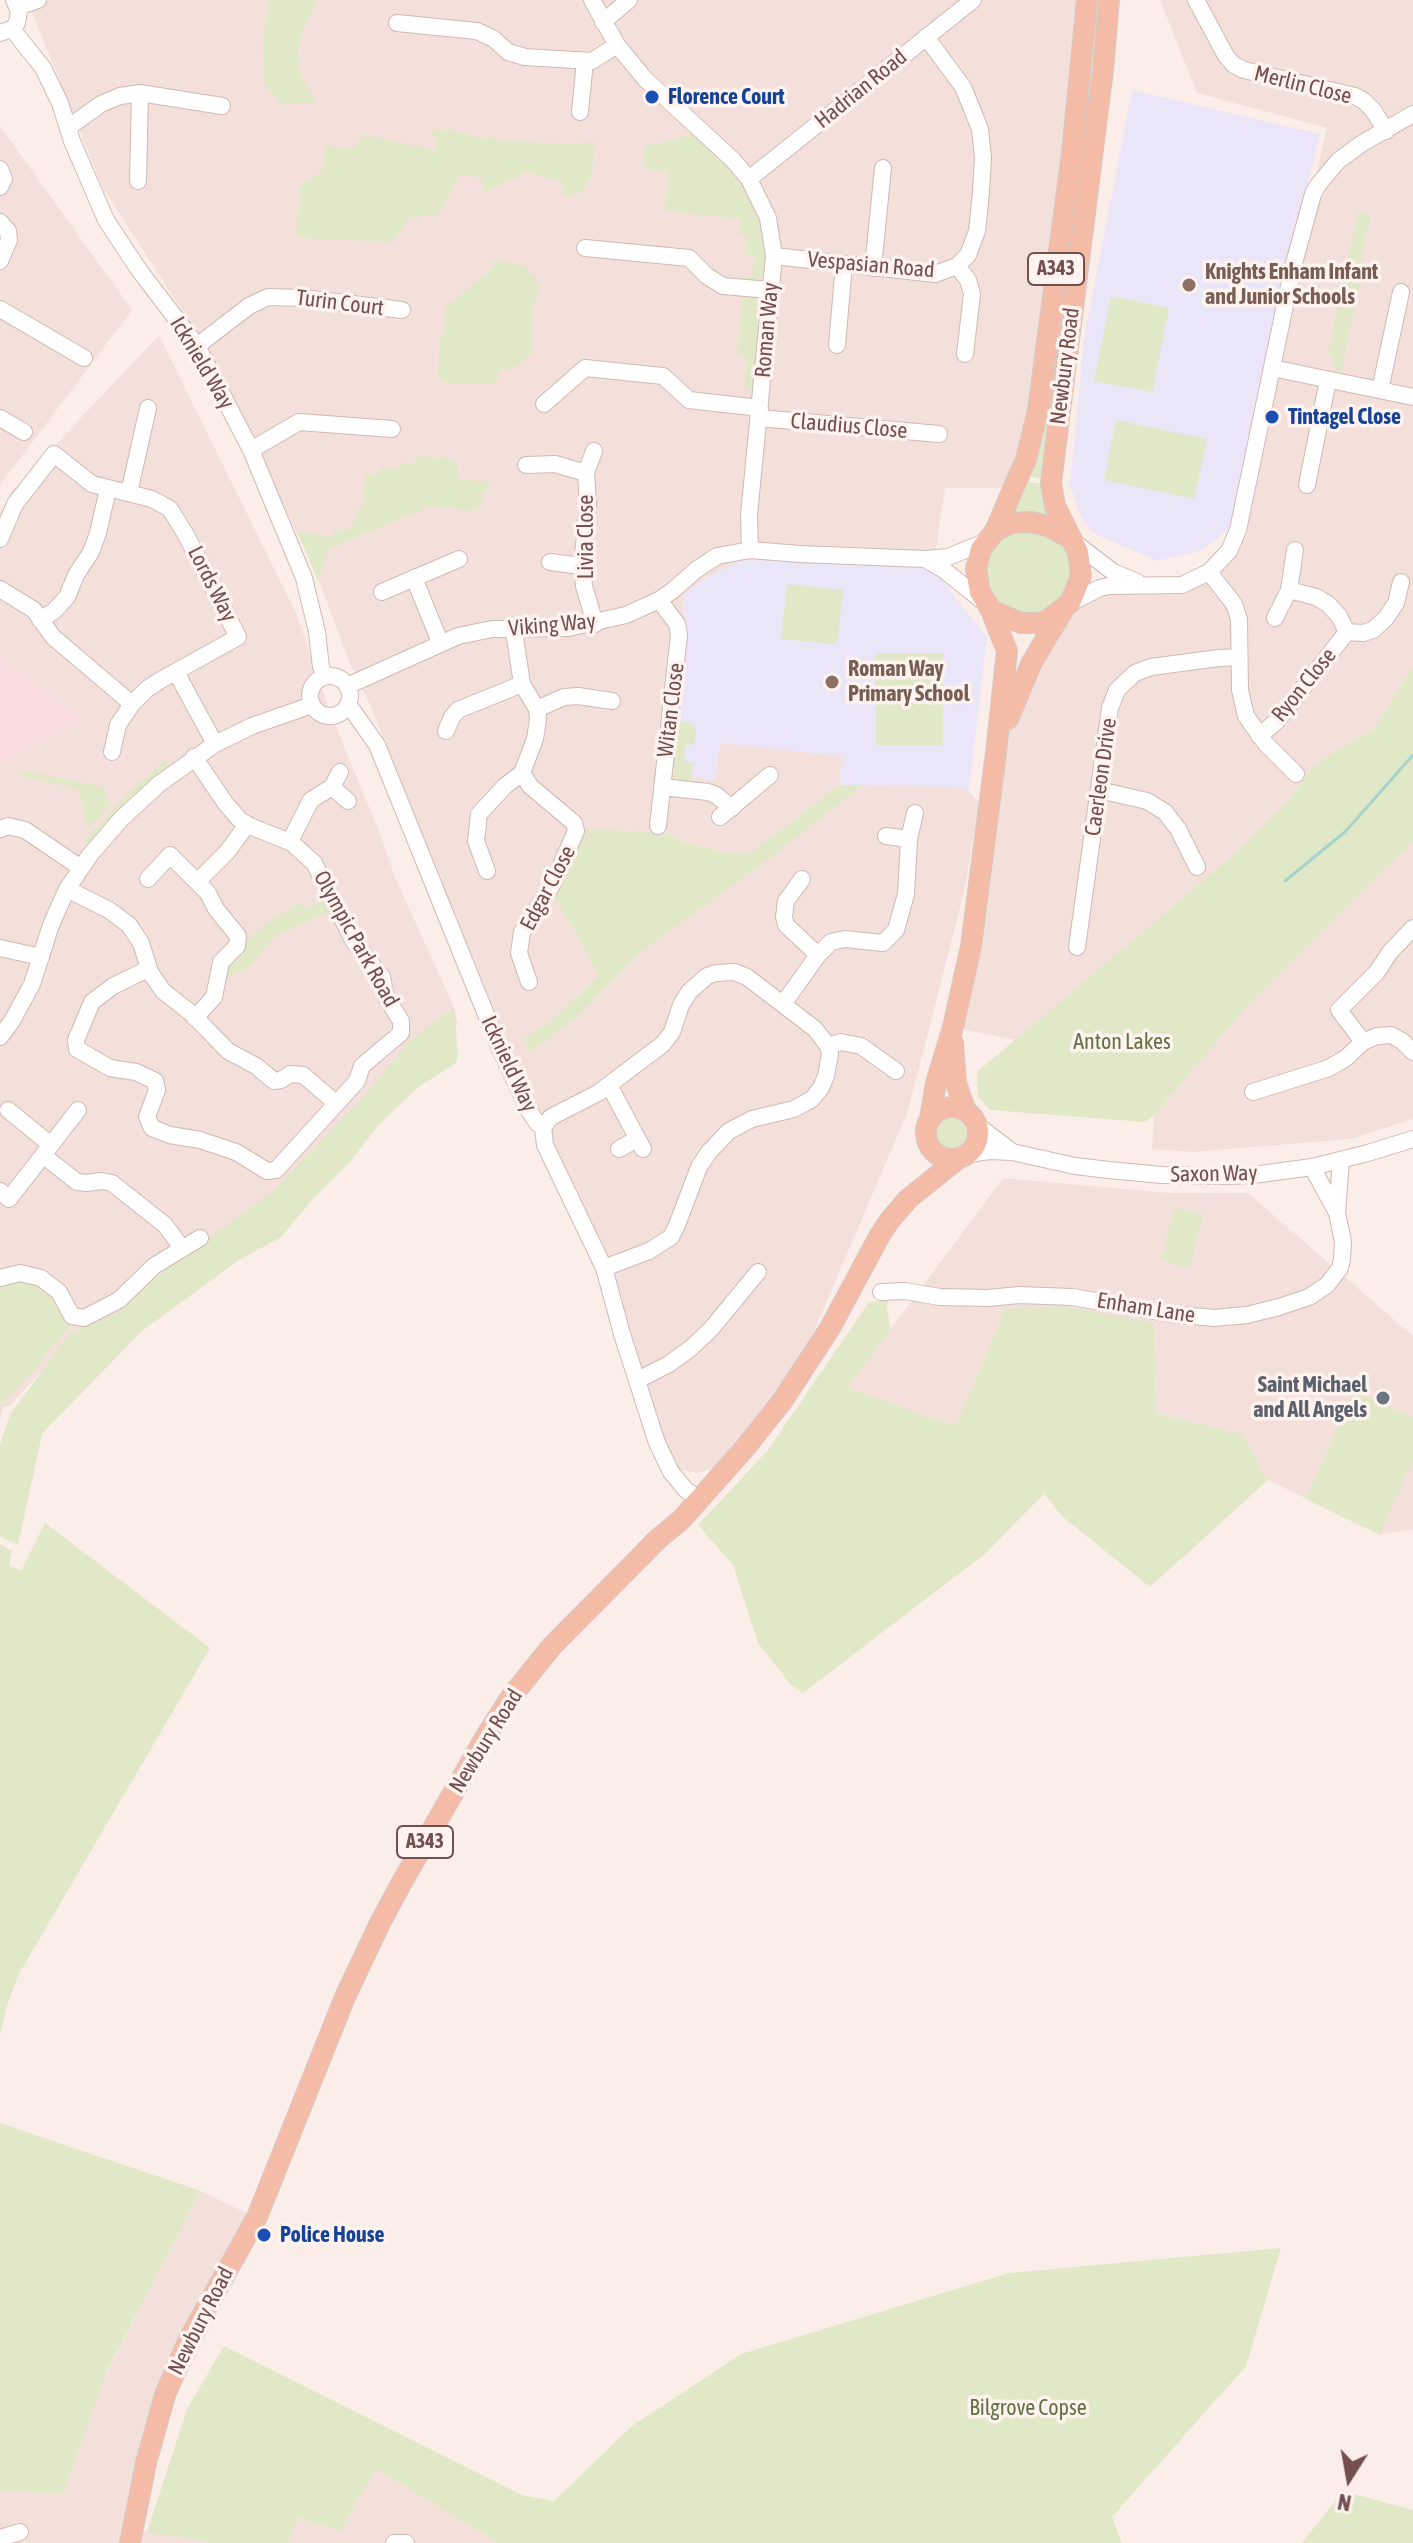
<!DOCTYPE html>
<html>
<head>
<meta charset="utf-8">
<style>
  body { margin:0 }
  #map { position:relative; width:1413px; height:2543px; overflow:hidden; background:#fbeee9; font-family:"Asap Condensed",sans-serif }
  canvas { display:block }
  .north { position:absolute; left:1309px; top:2439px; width:80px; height:80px; -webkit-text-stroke:6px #fef3ef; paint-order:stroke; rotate:191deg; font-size:22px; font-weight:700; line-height:32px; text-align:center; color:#734f4e }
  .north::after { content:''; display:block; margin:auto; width:28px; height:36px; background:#734f4e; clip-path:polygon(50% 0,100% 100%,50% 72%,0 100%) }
</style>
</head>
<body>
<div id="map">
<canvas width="1413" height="2543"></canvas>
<div class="north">N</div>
</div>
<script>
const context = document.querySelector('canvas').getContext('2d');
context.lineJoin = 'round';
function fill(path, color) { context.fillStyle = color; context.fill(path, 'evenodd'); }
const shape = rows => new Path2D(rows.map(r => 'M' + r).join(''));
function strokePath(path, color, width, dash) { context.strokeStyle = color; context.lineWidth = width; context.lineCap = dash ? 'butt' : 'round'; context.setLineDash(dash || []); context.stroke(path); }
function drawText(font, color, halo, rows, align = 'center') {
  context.font = font + ' "Asap Condensed",sans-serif'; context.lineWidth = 7; context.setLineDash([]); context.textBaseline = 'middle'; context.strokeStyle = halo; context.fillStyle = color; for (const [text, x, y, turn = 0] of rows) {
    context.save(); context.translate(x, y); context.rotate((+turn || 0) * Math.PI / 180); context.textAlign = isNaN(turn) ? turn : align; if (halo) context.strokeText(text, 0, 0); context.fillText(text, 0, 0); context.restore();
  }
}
fill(shape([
  [27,0,1080,0,1042,332,1023,438,1006,488,945,488,933,568,742,560,683,613,688,630,670,774,715,780,720,743,843,756,839,785,750,853,728,853,688,843,663,832,585,829,553,895,575,931,598,976,556,1016,524,1038,531,1052,574,1020,641,952,768,860,863,785,952,787,969,791,979,803,965,888,908,1111,798,1369,721,1466,697,1473,678,1469,665,1450,624,1329,370,705,349,661,316,573,215,362,103,188],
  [1160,0,1413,0,1413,666,1374,728,1314,765,1285,804,1239,850,1015,1040,953,1027,996,753,1051,632,1100,588,1174,587,1229,551,1327,128,1197,93],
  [0,126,132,310,0,485],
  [159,335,296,613,332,717,381,836,395,877,454,1007,458,1024,360,1118,291,1191,45,1367,10,1406,3,1407,0,1419,0,763,80,720,0,654,0,513,12,491],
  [1413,842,1413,1119,1351,1139,1193,1152,1152,1149,1154,1115,1256,997],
  [1003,1178,1171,1193,1248,1193,1413,1336,1413,1529,1380,1535,1268,1480,1242,1434,1156,1413,1154,1324,1005,1309,956,1426,847,1388],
  [201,2191,263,2221,173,2402,152,2466,140,2530,213,2543,0,2543,0,2492,64,2493,103,2380],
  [376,2469,499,2543,288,2543,296,2518,341,2530]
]), '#f4e0db');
fill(shape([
  [0,654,81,720,0,763]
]), '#fadedf');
fill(shape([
  [1132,90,1320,134,1295,232,1229,529,1200,551,1157,561,1093,533,1081,517,1070,485,1084,338],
  [742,560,933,568,987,638,969,791,952,787,839,785,842,756,720,743,715,780,670,774,688,630,683,613,683,595,703,579]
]), '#eae5f7');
fill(shape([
  [268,0,317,0,304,28,298,50,300,74,317,103,280,104,265,85,263,47],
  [1093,0,1104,0,1046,480,1025,475],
  [432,130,448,130,478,137,525,142,570,144,594,142,592,177,583,191,570,196,563,195,561,180,546,178,523,170,522,175,486,192,480,177,459,175,440,214,408,218,403,229,393,242,296,238,300,185,321,172,326,146,354,148,363,135,437,150],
  [693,133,730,166,751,194,762,224,767,246,766,272,757,281,741,282,742,277,752,277,755,256,745,254,747,237,739,236,741,219,665,211,668,172,643,168,643,146,678,139],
  [1358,212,1371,215,1360,265,1347,262],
  [496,260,522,265,537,279,540,285,534,303,531,354,511,370,499,369,497,383,465,383,464,385,443,382,438,375,440,339,444,332,446,307,486,274],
  [1346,266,1363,270,1340,377,1328,352],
  [739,290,756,296,761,301,762,311,754,391,745,390,746,356,737,354,742,297,738,296],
  [1111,296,1169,308,1152,392,1094,381],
  [1116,420,1207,439,1194,499,1104,480],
  [417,456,452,459,457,465,459,479,490,482,478,511,431,506,329,549,318,581,297,531,333,537,335,529,352,531,356,509,362,509,366,473,380,475,381,467,397,469,399,463,416,464],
  [1026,481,1047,485,1057,519,1005,517],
  [1034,526,1068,548,1074,573,1071,589,1040,616,1007,612,989,594,984,562,1002,534],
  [787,584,843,590,837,644,781,639],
  [875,653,943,653,943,694,875,694],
  [1413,666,1413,842,1256,997,1154,1115,1145,1122,990,1110,978,1097,977,1072,1239,850,1285,804,1314,765,1374,728],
  [876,704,943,704,943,745,876,745],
  [685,721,690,722,696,730,694,745,686,744,684,761,693,763,691,781,685,782,674,779,674,764,671,763,677,724],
  [165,761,171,769,91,845,84,841,131,790],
  [28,771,104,787,105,795,112,804,88,830,78,789,16,774],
  [839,785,863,785,768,860,641,952,574,1020,531,1052,524,1038,556,1016,598,976,575,931,553,896,585,829,663,832,688,843,728,853,750,853],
  [324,901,330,912,275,936,252,965,223,981,225,966,243,950,246,940,271,920,289,911,288,908,301,903,304,908],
  [454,1007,458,1054,456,1063,417,1088,378,1126,349,1163,312,1200,281,1237,236,1262,142,1331,42,1434,18,1545,0,1536,0,1445,10,1414,71,1332,120,1311,156,1277,273,1191,371,1088,408,1042],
  '932 1133a19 19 0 1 1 38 0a19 19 0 1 1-38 0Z',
  [1174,1207,1203,1214,1190,1268,1161,1261],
  [9,1279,46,1285,73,1324,12,1395,0,1403,0,1282],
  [888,1300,887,1310,891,1329,848,1388,956,1426,1005,1309,1062,1306,1154,1323,1156,1413,1242,1434,1268,1480,1150,1587,1063,1517,1044,1494,986,1553,803,1693,791,1685,758,1643,733,1565,698,1525,768,1450,869,1302],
  [1353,1391,1413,1417,1413,1459,1380,1535,1306,1499],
  [45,1523,210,1648,20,1972,6,2007,0,2036,0,1544,12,1551,9,1565,21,1571],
  [0,2123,201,2191,106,2373,64,2493,0,2492],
  [1281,2248,1246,2366,1112,2517,1122,2543,499,2543,376,2469,341,2531,297,2518,288,2543,213,2543,147,2532,187,2409,224,2346,522,2495,554,2501,632,2426,741,2354,1009,2273],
  [1343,2491,1413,2510,1413,2543,1302,2543]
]), '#e0e8c8');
strokePath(shape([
  [1285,881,1345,832,1413,755]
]), '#a6d4cb', 3);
const minor = shape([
  [592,0,617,45,645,79,733,160,749,179,768,218,774,256,749,515,750,550],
  [1196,0,1226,56,1234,65,1244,70,1355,96,1364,101,1373,110,1386,131],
  [18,7,38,0],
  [603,22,629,0],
  [397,23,477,31,494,39,508,52,525,57,592,61,617,45],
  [12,29,43,68,60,103,72,141,106,220,139,270,197,346,251,450,304,578,317,632,321,667,325,676],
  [0,33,12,29,17,23,19,11,14,0],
  [580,112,585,61],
  [69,127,101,104,120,96,140,93,222,106],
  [0,169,4,179,0,187],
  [749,179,973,0],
  [138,181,140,93],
  [0,222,8,231,9,240,0,261],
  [585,248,689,258,707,276,723,286,770,290],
  [774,256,935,274,957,266,968,255,977,231,981,192,983,158,980,129,963,87,926,37],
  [957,266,968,280,972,294,965,354],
  [873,268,883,168],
  [0,309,84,358],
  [837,345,844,264],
  [197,346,249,306,268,297,304,298,402,310],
  [1272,368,1413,397],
  [1380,390,1401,292],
  [544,404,585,368,663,376,689,400,760,408],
  [0,418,24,432],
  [759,418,939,434],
  [251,450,299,422,392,429],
  [594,451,586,473,588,504,582,566,584,586,595,624],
  [526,465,555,464,586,473],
  [1307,485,1328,380],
  [129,493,148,408],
  [0,539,15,504,54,454,92,484,152,499,170,509,186,535,238,637,159,681,147,689,132,704,53,637,34,610,0,589],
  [1074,542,1113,572,1137,582],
  [925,559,944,570,985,603],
  [550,562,582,566],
  [1209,572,1234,604,1239,619,1240,690,1246,716,1266,744,1296,774],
  [414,578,440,642],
  [1289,590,1316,597,1328,604,1339,616,1347,632,1363,633,1373,630,1386,618,1396,603,1401,582],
  [382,592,459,559],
  [1070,603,1100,588,1109,586,1182,585,1209,572,1229,551,1238,530,1293,267,1313,194,1318,185,1338,161,1361,144,1413,114],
  [1275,618,1289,590,1295,550],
  [40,620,54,611,67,597,76,575,91,552,98,533,108,489],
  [514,631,522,684,537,709,538,719,535,739,522,773,530,786,574,823,576,831,552,885,522,932,519,953,529,982],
  [176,672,215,744],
  '310 696a20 20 0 1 1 40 0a20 20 0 1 1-40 0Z',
  [347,686,458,636,492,629,568,628,626,615,659,600,672,591,696,570,717,556,750,550,800,554,925,559,948,557,985,542],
  [537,709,564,697,578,696,612,701],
  [353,711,377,745,500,1049,528,1109,537,1123,543,1127,545,1145,604,1268,622,1334,657,1443,671,1472,686,1490,700,1500],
  [446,731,452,717,458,710,522,684],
  [1259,736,1277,721,1347,632],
  [112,752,118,725,132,704],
  [332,787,348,801],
  [662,787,708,792,716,795,732,808],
  [1099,790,1147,801,1165,812,1178,829,1197,867],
  [720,817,770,775],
  [658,826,679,635,677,624,659,600],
  [0,829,8,826,25,830,81,868],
  [909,839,915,813],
  [290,841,311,800,332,787,340,772],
  [487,871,476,841,479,814,505,786,522,773],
  [148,879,170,855,208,893,216,909,238,936,237,946,221,962,214,997,195,1018],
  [802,879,786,901,784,917,786,925,818,955],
  [198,881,227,852,247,825],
  [67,889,109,910,129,925,141,943,150,972,163,991,192,1014,228,1051,256,1066,274,1081,281,1080,290,1074,303,1075,336,1103],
  [1413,928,1390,952,1377,972,1339,1010,1363,1042,1377,1036,1391,1035,1402,1041,1413,1052],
  [1077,947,1110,708,1117,690,1135,673,1151,667,1219,658,1239,657],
  [0,948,41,957],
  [148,969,113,986,92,1002,76,1040,77,1049,110,1068,136,1072,155,1081,157,1090,147,1117,152,1128,170,1135,200,1140,236,1152,267,1171,276,1170,357,1081,362,1066,401,1033,401,1021,386,997,382,977,354,942,314,863,292,843,250,826,240,820,226,804,194,757],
  [783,1004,818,955,831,942,845,939,883,943,896,930,906,894,909,839,886,836],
  [0,1037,12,1021,32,984,51,925,67,889,90,855,121,819,159,784,215,744,252,726,312,705],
  [828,1046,841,1042,861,1046,896,1071],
  [609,1085,643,1149],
  [1253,1092,1329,1068,1346,1058,1363,1042],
  [8,1110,51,1145],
  [977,1125,1011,1151],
  [543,1127,551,1117,598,1093,663,1044,672,1032,681,1005,689,992,707,976,716,973,734,972,747,977,815,1029,828,1046,830,1054,826,1076,821,1088,812,1099,794,1109,752,1119,729,1131,709,1152,699,1167,677,1225,671,1237,649,1251,604,1268],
  [619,1149,637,1139],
  [969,1154,989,1151,1012,1152,1075,1166,1109,1170,1162,1175,1225,1176,1253,1175,1312,1167,1368,1153,1413,1139],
  [44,1156,77,1182,87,1183,101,1181,112,1183,165,1225,182,1248],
  [0,1191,9,1199,78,1110],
  [1337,1213,1341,1160],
  [0,1278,20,1273,41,1278,59,1292,72,1316,84,1318,119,1300,154,1266,200,1238],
  [881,1292,905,1291,940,1297,988,1298,1019,1295,1072,1297,1171,1314,1214,1318,1247,1315,1279,1307,1309,1297,1327,1285,1340,1268,1342,1259,1343,1241,1337,1213,1312,1167],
  [638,1380,669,1364,691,1348,711,1329,758,1272],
  [0,2538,20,2532],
  [394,2543,406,2543]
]);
const major = shape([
  [995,531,1026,459,1038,410,1072,153,1087,0],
  [1070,538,1048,526,1031,522,1011,523,995,531,981,549,976,569,980,592,991,610,1021,623,1038,623,1046,621,1070,603,1081,576,1078,552,1055,506,1051,483,1103,70,1109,0],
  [1008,719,1032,662,1062,612],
  [953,1043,956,1083,965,1109],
  '926 1133a26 26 0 1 1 52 0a26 26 0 1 1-52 0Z',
  [930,1118,936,1083,953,1027,971,946,996,753,1007,651,991,610],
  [130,2543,146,2463,165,2395,189,2339,257,2217,345,1997,380,1923,402,1882,486,1736,511,1697,552,1646,659,1538,681,1520,745,1448,783,1400,830,1328,880,1235,890,1220,908,1199,958,1159]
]);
strokePath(minor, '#d1b8b4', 18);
strokePath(major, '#d5caca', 22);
strokePath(minor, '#fff', 16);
strokePath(major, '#f4bca7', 20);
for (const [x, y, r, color] of [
  [652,97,8,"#1a4fb4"],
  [1189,285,8,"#8d6e63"],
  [1272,417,8,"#1a4fb4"],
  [832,682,8,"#8d6e63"],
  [1383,1398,8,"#6b7280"],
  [264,2235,8,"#1a4fb4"]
]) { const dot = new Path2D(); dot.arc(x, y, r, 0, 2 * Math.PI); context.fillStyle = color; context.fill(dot); strokePath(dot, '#fef3ef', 3); }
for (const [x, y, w] of [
  [1056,269,56],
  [425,1842,56]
]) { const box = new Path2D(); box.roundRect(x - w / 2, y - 16, w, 32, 6); context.fillStyle = '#fef3ef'; context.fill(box); strokePath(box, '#734f4e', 2); }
drawText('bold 20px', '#734f4e', null, [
  ["A343",1056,269],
  ["A343",425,1842]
]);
drawText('22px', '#734f4e', '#fef3ef', [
  ["Merlin Close",1303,85,14],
  ["Hadrian Road",861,89,-39],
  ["Vespasian Road",871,265,5],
  ["Turin Court",340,303,7],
  ["Roman Way",767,330,-85],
  ["Icknield Way",202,363,59],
  ["Newbury Road",1065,366,-83],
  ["Claudius Close",849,426,5],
  ["Livia Close",586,537,-90],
  ["Lords Way",212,584,63],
  ["Viking Way",552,625,-5],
  ["Ryon Close",1304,685,-51],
  ["Witan Close",671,710,-83],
  ["Caerleon Drive",1101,777,-82],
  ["Edgar Close",548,888,-62],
  ["Olympic Park Road",356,939,61],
  ["Icknield Way",509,1064,65],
  ["Saxon Way",1214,1174,-1],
  ["Enham Lane",1146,1308,9],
  ["Newbury Road",486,1741,-58],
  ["Newbury Road",201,2321,-63]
]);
drawText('bold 22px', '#164399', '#fef3ef', [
  ["Florence Court",668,97],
  ["Tintagel Close",1288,417],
  ["Police House",280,2235]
], 'left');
drawText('bold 22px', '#785e54', '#fef3ef', [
  ["Knights Enham Infant",1205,272],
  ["and Junior Schools",1205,297],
  ["Roman Way",848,669],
  ["Primary School",848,694]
], 'left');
drawText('22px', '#627244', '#fef3ef', [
  ["Anton Lakes",1122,1042],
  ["Bilgrove Copse",1028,2408]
]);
drawText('bold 22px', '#5b616d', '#fef3ef', [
  ["Saint Michael",1367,1385],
  ["and All Angels",1367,1410]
], 'right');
</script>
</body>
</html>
